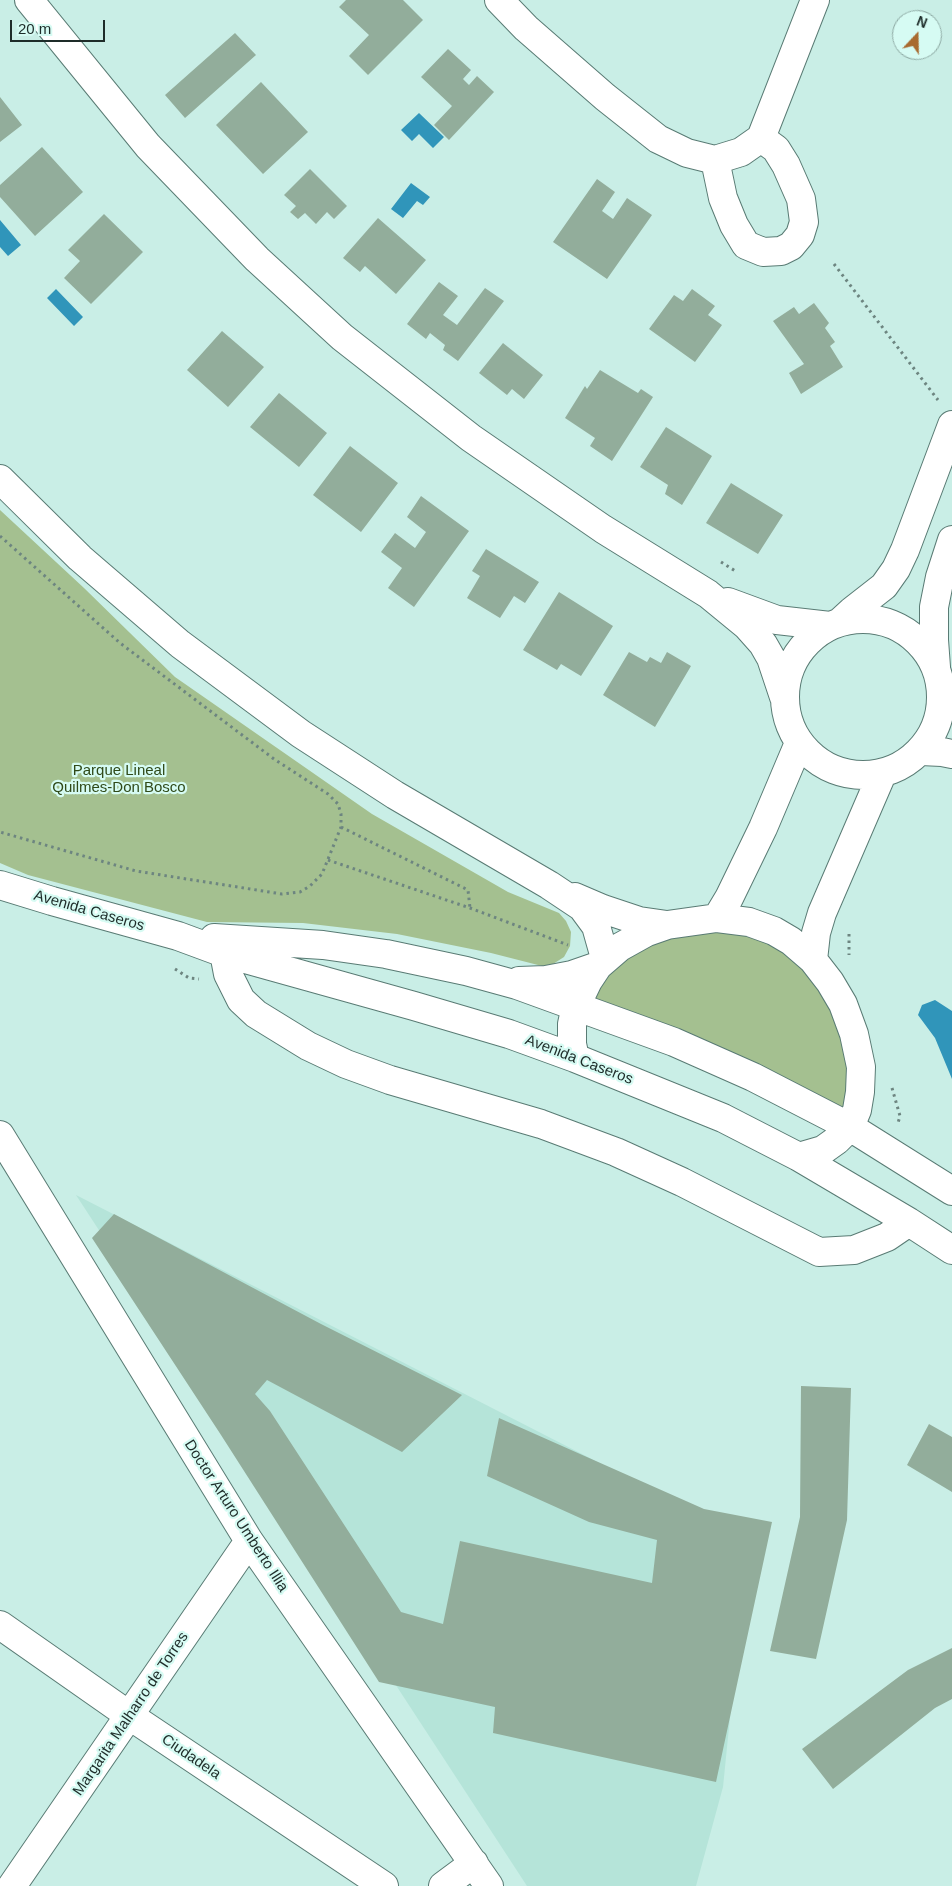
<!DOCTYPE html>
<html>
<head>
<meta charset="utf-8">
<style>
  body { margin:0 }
  #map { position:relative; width:952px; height:1886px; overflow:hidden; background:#c9eee6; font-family:Helvetica,sans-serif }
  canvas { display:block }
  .north { position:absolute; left:892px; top:10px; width:50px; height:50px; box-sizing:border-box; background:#d6fbf3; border:1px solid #8ca8a2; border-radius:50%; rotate:21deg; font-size:14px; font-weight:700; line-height:20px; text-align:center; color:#1e2c29 }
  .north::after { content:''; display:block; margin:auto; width:18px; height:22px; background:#a86a2f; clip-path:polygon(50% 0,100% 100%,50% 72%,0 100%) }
  .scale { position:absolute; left:10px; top:20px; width:95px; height:22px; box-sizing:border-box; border:2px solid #1e2c29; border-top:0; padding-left:6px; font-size:15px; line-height:18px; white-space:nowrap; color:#1e2c29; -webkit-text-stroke:4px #d6fbf3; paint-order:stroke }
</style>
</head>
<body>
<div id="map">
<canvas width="952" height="1886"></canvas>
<div class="north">N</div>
<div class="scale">20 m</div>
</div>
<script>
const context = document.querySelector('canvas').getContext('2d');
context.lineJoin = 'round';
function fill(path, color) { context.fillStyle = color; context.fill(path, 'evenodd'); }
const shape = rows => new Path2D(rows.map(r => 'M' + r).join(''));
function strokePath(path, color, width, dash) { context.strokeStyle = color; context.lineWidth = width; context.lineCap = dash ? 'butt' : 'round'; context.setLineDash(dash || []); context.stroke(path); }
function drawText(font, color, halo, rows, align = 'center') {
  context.font = font + ' Helvetica,sans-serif'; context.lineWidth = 4.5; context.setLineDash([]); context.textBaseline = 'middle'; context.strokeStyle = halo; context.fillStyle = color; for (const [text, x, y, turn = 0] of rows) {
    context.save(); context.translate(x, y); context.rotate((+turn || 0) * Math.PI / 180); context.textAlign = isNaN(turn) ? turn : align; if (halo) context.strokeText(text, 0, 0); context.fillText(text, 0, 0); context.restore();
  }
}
fill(shape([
  [76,1195,748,1539,723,1787,696,1886,527,1886]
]), '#b5e4d9');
fill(shape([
  [0,510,84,588,175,677,372,814,508,892,559,913,566,921,571,932,570,946,564,957,553,964,542,966,491,953,397,934,303,923,207,922,28,875,0,863],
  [774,931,854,1034,850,1127,577,1006,647,932]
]), '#a4c090');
fill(shape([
  [419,113,444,137,433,148,419,134,412,141,401,130],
  [411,183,430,197,423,205,417,201,403,218,391,209],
  [0,220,21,245,8,256,0,247],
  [56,289,83,317,74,326,47,298],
  [935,1000,952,1011,952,1079,935,1038,918,1015,922,1005]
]), '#3095ba');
fill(shape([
  [346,0,403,0,423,20,368,75,349,56,369,35,339,7],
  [235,33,256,55,185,118,165,95],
  [448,49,471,70,463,79,469,85,477,76,494,92,449,140,434,125,452,106,421,77],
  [261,82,308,132,263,174,216,125],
  [0,97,22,125,0,142],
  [42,147,83,192,35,236,0,197,0,185],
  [310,169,347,206,334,219,327,212,316,224,305,213,298,219,290,212,296,206,284,195],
  [597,179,615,192,602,211,613,219,627,198,652,215,607,279,553,242],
  [104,214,143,252,91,304,64,278,80,261,68,250],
  [378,218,426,260,396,294,365,266,360,272,343,258],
  [439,282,458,296,443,315,457,325,485,288,504,301,458,361,443,350,445,345,430,333,426,339,407,324],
  [692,289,715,306,708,315,722,325,695,362,649,329,674,295,683,301],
  [814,303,829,323,825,328,835,342,830,346,843,367,801,394,789,373,804,364,773,321,794,307,799,314],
  [222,331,264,367,228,407,187,370],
  [503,343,543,375,524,399,512,389,507,395,479,373],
  [600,370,638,393,641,389,653,397,612,461,590,446,595,438,565,418,585,386,587,389],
  [279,393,327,433,299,467,250,427],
  [666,427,712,456,682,505,665,494,668,485,640,467],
  [350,446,398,483,361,532,313,495],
  [731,483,783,515,758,554,706,523],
  [421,496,469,531,414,607,388,588,402,568,381,552,395,533,415,548,426,532,407,517],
  [486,549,539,582,525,603,514,596,500,618,467,598,480,576,472,571],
  [559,592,613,626,581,676,561,664,557,670,523,650],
  [629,652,647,662,650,657,661,663,667,652,691,666,655,727,603,695],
  [114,1214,321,1324,462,1395,402,1452,267,1380,255,1394,270,1411,401,1612,443,1624,460,1541,652,1583,657,1540,589,1522,487,1476,499,1418,704,1509,772,1522,716,1782,493,1733,495,1707,379,1682,221,1435,92,1238],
  [801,1386,851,1388,847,1520,816,1659,770,1651,800,1517],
  [929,1424,952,1437,952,1492,907,1465],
  [952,1648,952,1699,935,1708,833,1789,802,1749,908,1670]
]), '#92ad9b');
const minor = shape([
  [29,0,148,146,257,259,342,337,471,438,603,529,708,594,747,626,763,644,771,658,784,697],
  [499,0,526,28,605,97,658,139,687,153,715,160,741,152,761,138,815,0],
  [715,160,723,198,734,225,746,245,763,252,781,251,791,246,800,235,804,222,801,199,786,165,776,149,761,138],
  [0,479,80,558,180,644,301,734,395,795,549,885,582,907,596,926,605,958],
  [728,602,777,620,830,626],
  '785 697a78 78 0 1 1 156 0a78 78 0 1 1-156 0Z',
  [840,622,852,611,884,586,896,569,905,550,952,425],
  [936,667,934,640,934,607,940,577,952,540],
  [921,751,942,752,952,754],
  [0,885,52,901,178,936,224,953,414,1006,509,1034,575,1058,723,1118,799,1157,909,1222,952,1250],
  [575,897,603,909,639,921,667,925],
  [717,918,729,898,763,828,799,743],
  [214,938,323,945,386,954,466,971,517,985,674,1042,753,1077,850,1127,952,1191],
  [224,953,228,974,241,1000,256,1014,308,1046,346,1064,390,1080,541,1124,616,1152,682,1182,819,1252,854,1250,887,1237,909,1222],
  [813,960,816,933,822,913,882,774],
  [519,981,546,980,572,975,598,966],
  [575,1058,572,1044,572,1024,576,1006,588,981,598,966,620,947,647,932,667,925,717,918,749,922,774,931,791,941,813,960,830,982,843,1004,854,1034,861,1067,860,1092,857,1110,850,1127,837,1140,823,1150,799,1157],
  [0,1135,249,1541,489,1886],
  [0,1625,130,1716,384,1886],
  [12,1886,249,1541],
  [443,1886,474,1863]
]);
strokePath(minor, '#597b74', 30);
strokePath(shape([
  [834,264,938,400],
  [0,536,120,643,274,759,328,794,338,804,341,814,341,827,322,874,310,886,300,892,282,894,136,871,0,832],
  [721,562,737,572],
  [341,827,468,890,470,908],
  [328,860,470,908,568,945],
  [849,934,849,955],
  [175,969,189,978,199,979],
  [892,1088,900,1116,898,1123]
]), '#6d8580', 3, [2.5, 4]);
strokePath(minor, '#fff', 28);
drawText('15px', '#2f4918', '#d6fbf3', [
  ["Parque Lineal",119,771],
  ["Quilmes-Don Bosco",119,788]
]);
drawText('15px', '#1e2c29', '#d6fbf3', [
  ["Avenida Caseros",89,911,16],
  ["Avenida Caseros",579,1060,21],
  ["Doctor Arturo Umberto Illia",236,1516,57],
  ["Margarita Malharro de Torres",131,1714,-56],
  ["Ciudadela",191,1757,34]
]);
</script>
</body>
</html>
